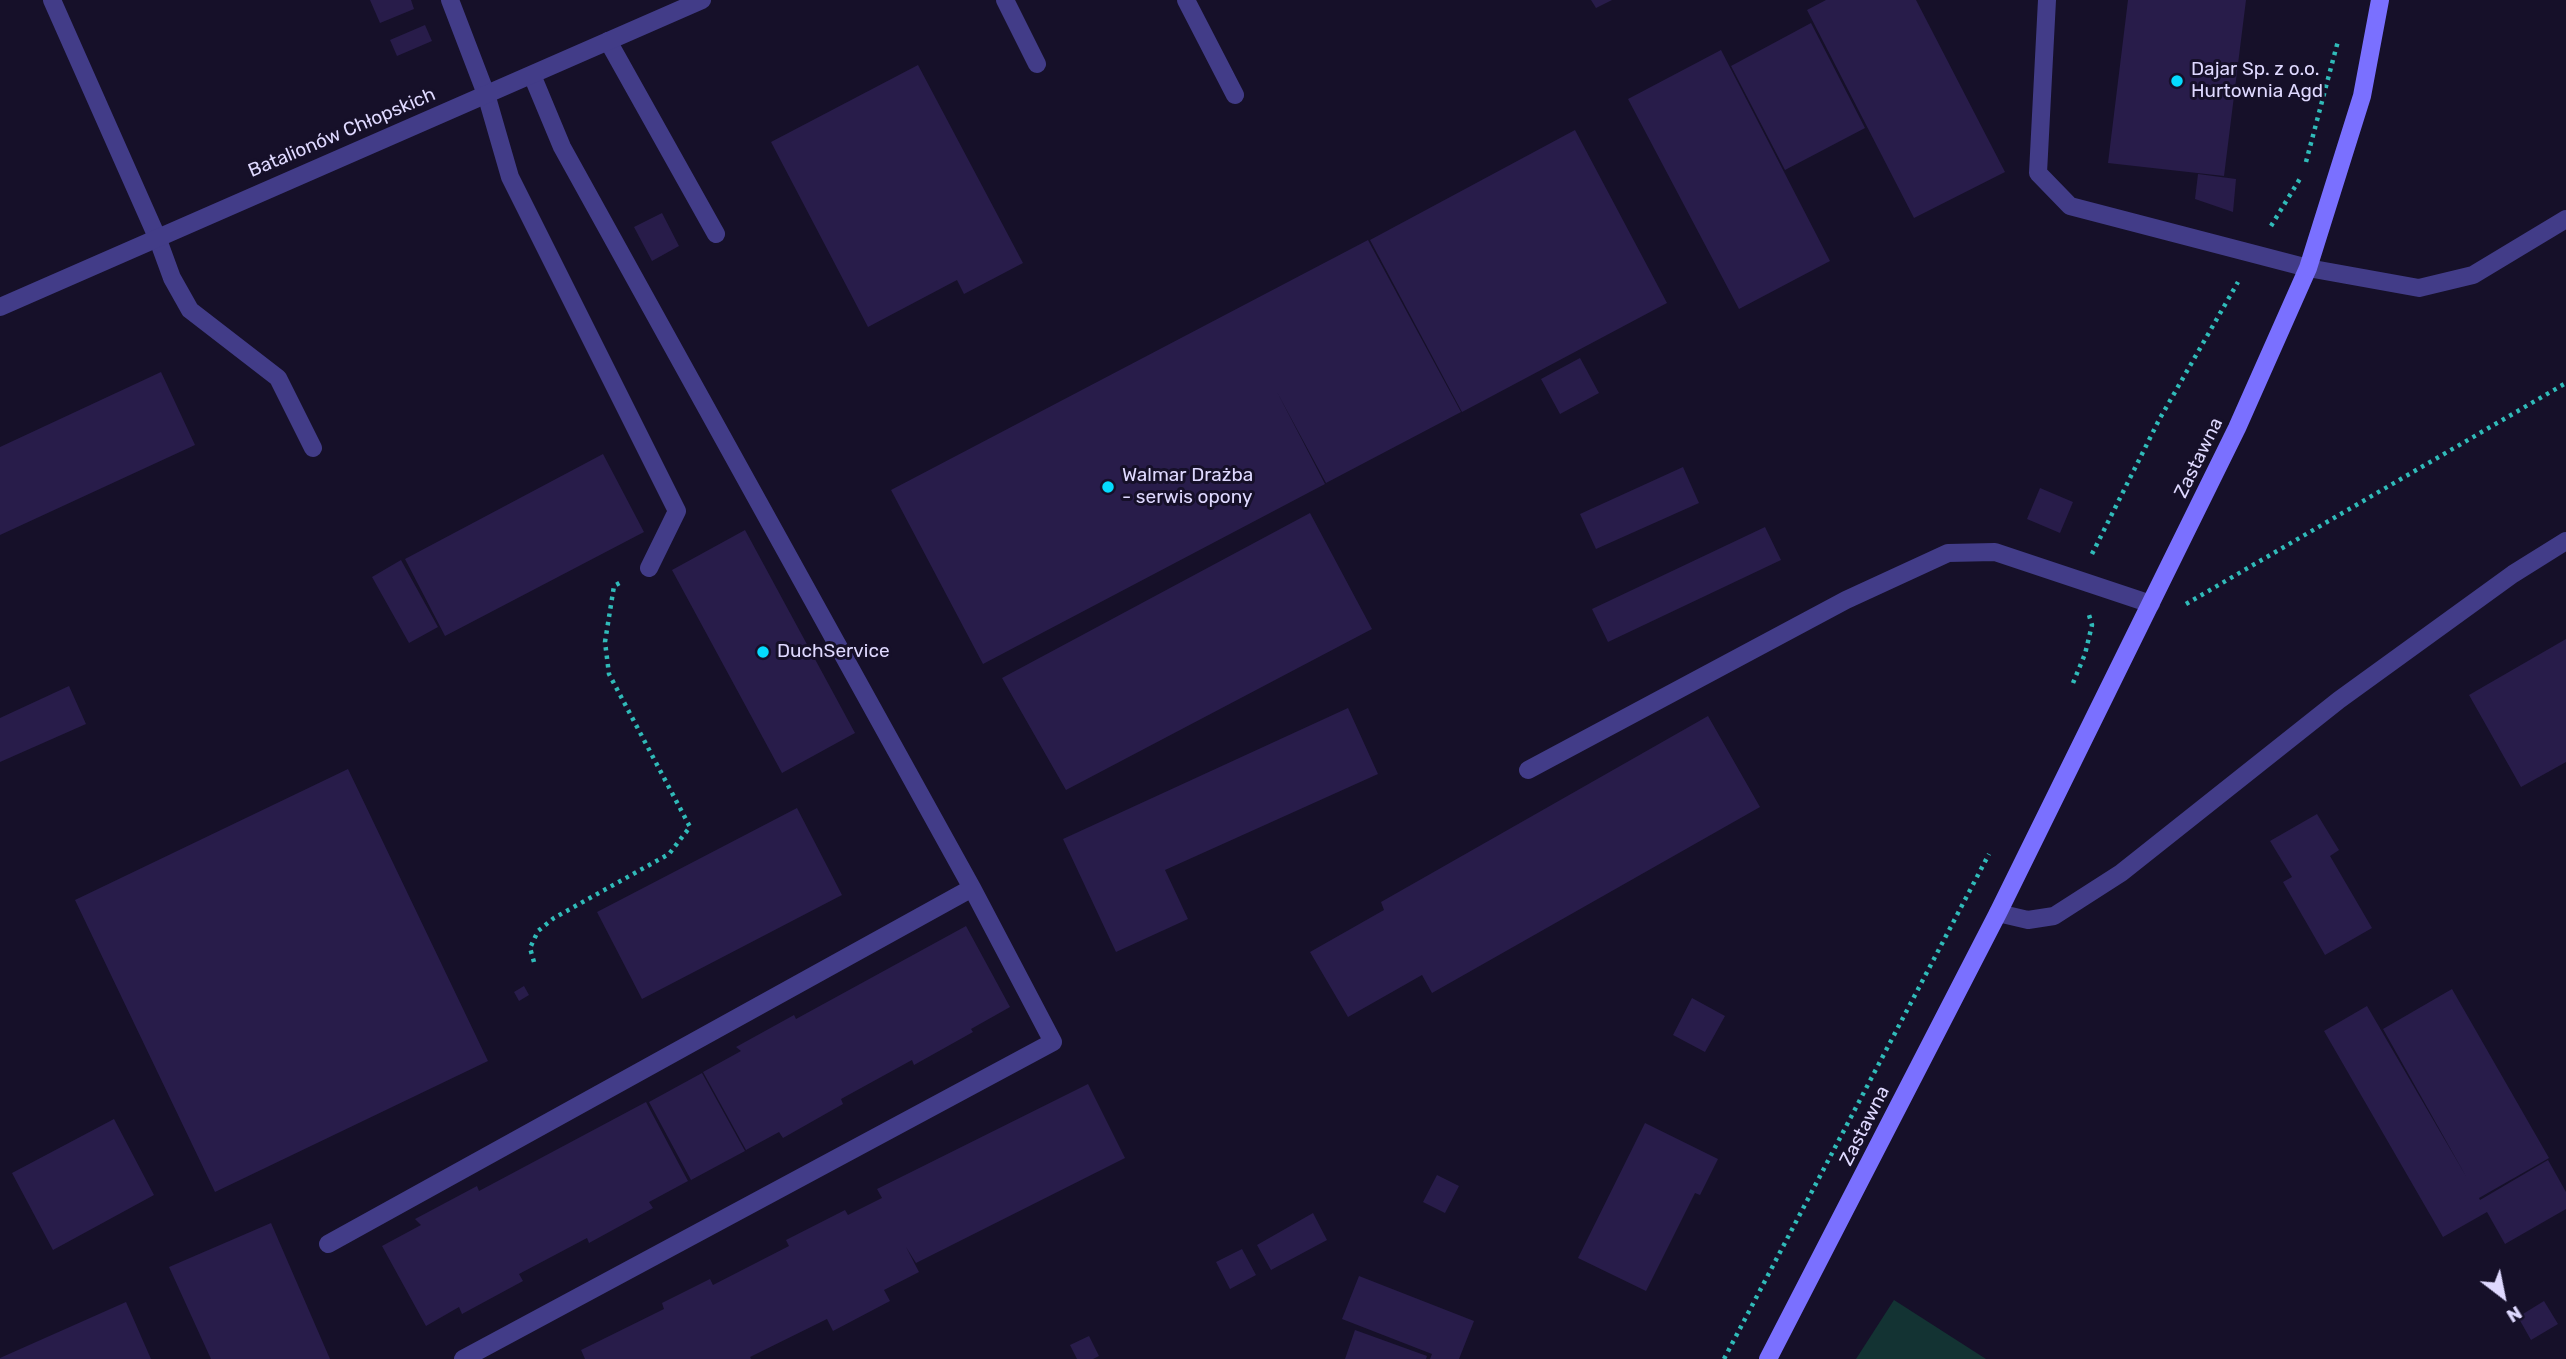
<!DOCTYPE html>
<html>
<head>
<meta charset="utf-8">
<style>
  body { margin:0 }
  #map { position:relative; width:2566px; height:1359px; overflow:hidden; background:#161029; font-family:Rubik,sans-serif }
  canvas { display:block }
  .north { position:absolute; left:2468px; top:1261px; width:70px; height:70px; -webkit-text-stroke:5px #161029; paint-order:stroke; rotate:148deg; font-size:19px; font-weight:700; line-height:28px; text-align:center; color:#dfd9ff }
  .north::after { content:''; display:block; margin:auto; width:24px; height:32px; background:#dfd9ff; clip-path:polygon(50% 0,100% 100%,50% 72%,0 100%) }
</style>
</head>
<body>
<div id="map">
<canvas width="2566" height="1359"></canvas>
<div class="north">N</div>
</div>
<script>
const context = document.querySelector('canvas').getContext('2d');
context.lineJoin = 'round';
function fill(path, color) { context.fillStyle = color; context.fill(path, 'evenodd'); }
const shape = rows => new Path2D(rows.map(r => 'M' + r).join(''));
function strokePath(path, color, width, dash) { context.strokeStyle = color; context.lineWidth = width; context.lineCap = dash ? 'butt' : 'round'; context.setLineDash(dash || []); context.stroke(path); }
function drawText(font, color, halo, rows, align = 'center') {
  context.font = font + ' Rubik,sans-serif'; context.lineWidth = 6; context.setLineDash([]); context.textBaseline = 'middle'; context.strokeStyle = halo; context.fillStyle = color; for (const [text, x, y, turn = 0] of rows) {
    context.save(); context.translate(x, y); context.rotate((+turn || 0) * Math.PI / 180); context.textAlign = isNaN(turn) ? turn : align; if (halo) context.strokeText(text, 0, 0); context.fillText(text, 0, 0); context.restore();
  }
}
fill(shape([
  [1894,1300,1986,1359,1856,1359]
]), '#133333');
fill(shape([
  [370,0,411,0,414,9,380,23],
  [1591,0,1612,0,1596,8],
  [1826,0,1916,0,2005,172,1914,218,1807,10],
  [2128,0,2246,0,2224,176,2108,163],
  [1811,23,1865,128,1785,170,1731,66],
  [425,25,432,41,397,56,390,40],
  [1721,50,1830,261,1739,309,1628,99],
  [918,65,1023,263,964,294,957,280,868,327,771,142],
  [1575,130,1667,303,1462,412,1370,240],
  [2198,174,2236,179,2233,212,2195,199],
  [662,213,679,246,652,261,634,227],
  [1368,240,1461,412,1326,483,1277,392,1325,484,983,664,891,490],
  [1580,358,1599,393,1560,414,1541,379],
  [161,372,195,445,0,535,0,447],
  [603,454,644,532,445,636,405,559],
  [1683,467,1699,503,1596,549,1580,514],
  [2040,488,2073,502,2060,533,2027,519],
  [1310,513,1372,629,1066,790,1002,678],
  [1765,527,1781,560,1608,642,1592,609],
  [745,530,855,733,782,773,672,570],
  [401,560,438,627,409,643,372,577],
  [2566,639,2566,762,2521,787,2469,695],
  [69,686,86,724,0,762,0,718],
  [1348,708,1378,774,1165,870,1188,919,1116,952,1063,839],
  [1708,716,1760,807,1432,993,1422,975,1348,1017,1310,952,1384,910,1381,902],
  [348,769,488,1061,215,1192,75,900],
  [797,808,842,895,642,999,597,912],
  [2317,814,2339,850,2330,856,2372,928,2325,955,2283,882,2292,877,2270,841],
  [966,926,1010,1007,971,1029,973,1032,914,1065,912,1060,841,1099,843,1104,783,1138,779,1132,746,1150,703,1072,741,1051,736,1047,794,1015,796,1019],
  [524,986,529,995,519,1001,514,992],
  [2452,989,2549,1158,2479,1198,2480,1200,2548,1160,2566,1192,2566,1209,2505,1244,2487,1212,2443,1237,2324,1031,2367,1006,2467,1178,2383,1029],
  [1692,998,1725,1016,1705,1052,1673,1035],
  [702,1073,745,1151,691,1180,649,1102],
  [1088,1084,1125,1158,916,1263,906,1247,919,1272,884,1290,890,1301,833,1331,827,1319,750,1357,751,1359,585,1359,581,1350,664,1309,662,1303,710,1279,713,1285,789,1246,786,1240,845,1210,848,1215,882,1198,877,1189],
  [646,1102,688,1181,649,1202,653,1208,589,1243,587,1238,519,1274,523,1281,462,1314,459,1307,426,1326,382,1246,421,1225,415,1219,477,1186,479,1191],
  [114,1119,154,1195,53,1250,12,1173],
  [1645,1123,1718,1159,1700,1195,1695,1193,1646,1291,1578,1258],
  [1437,1175,1459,1186,1445,1213,1423,1202],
  [1313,1213,1327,1240,1271,1270,1257,1245],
  [271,1223,330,1359,211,1359,169,1267],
  [1242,1249,1256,1275,1230,1289,1216,1262],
  [1359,1276,1474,1321,1459,1359,1430,1359,1432,1354,1342,1319],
  [2544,1301,2558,1324,2531,1340,2518,1317],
  [126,1302,151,1359,0,1359,0,1358],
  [1355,1330,1427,1356,1426,1359,1345,1359],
  [1089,1336,1099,1356,1093,1359,1077,1359,1070,1345]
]), '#281c4a');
strokePath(shape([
  [2306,162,2338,41],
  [2271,226,2301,177],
  [2092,554,2159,420,2238,282],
  [2186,604,2566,383],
  [2073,683,2085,654,2092,625,2089,615],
  [534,962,530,948,538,931,554,918,669,854,690,827,609,674,605,642,614,586,623,581],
  [1724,1359,1989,854]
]), '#30bbb9', 4.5, [3.5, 5]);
strokePath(shape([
  [52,0,157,237,172,278,190,310,278,378,313,448],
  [450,0,486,94,510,177,677,511,649,568],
  [1005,0,1037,64],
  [1186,0,1235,95],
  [2047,0,2038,173,2070,206,2308,268,2419,288,2473,275,2566,219],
  [608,41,716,234],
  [1528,770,1846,600,1948,553,1995,552,2151,604],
  [328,1244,972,888],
  [463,1359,1053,1042,972,888,562,147,532,75]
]), '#423c88', 18);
strokePath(shape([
  [1998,913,2028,920,2054,916,2121,873,2339,700,2513,574,2566,541]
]), '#423c88', 18);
strokePath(shape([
  [0,307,702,0]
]), '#423c88', 18);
strokePath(shape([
  [1768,1359,1998,913,2237,428,2308,268,2362,96,2380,0]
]), '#7a70ff', 18);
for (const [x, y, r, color] of [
  [2177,81,7,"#05dbfe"],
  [1108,487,7,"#05dbfe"],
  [763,652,7,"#05dbfe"]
]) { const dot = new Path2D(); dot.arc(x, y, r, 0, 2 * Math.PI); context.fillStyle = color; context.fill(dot); strokePath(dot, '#161029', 2.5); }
drawText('19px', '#dfd9ff', '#161029', [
  ["Dajar Sp. z o.o.",2191,70],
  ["Hurtownia Agd",2191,92],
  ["Walmar Drażba",1122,476],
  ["- serwis opony",1122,498],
  ["DuchService",777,652]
], 'left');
drawText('19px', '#dfd9ff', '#161029', [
  ["Batalionów Chłopskich",342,133,-23],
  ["Zastawna",2199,458,-64],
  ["Zastawna",1865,1126,-63]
]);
</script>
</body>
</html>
